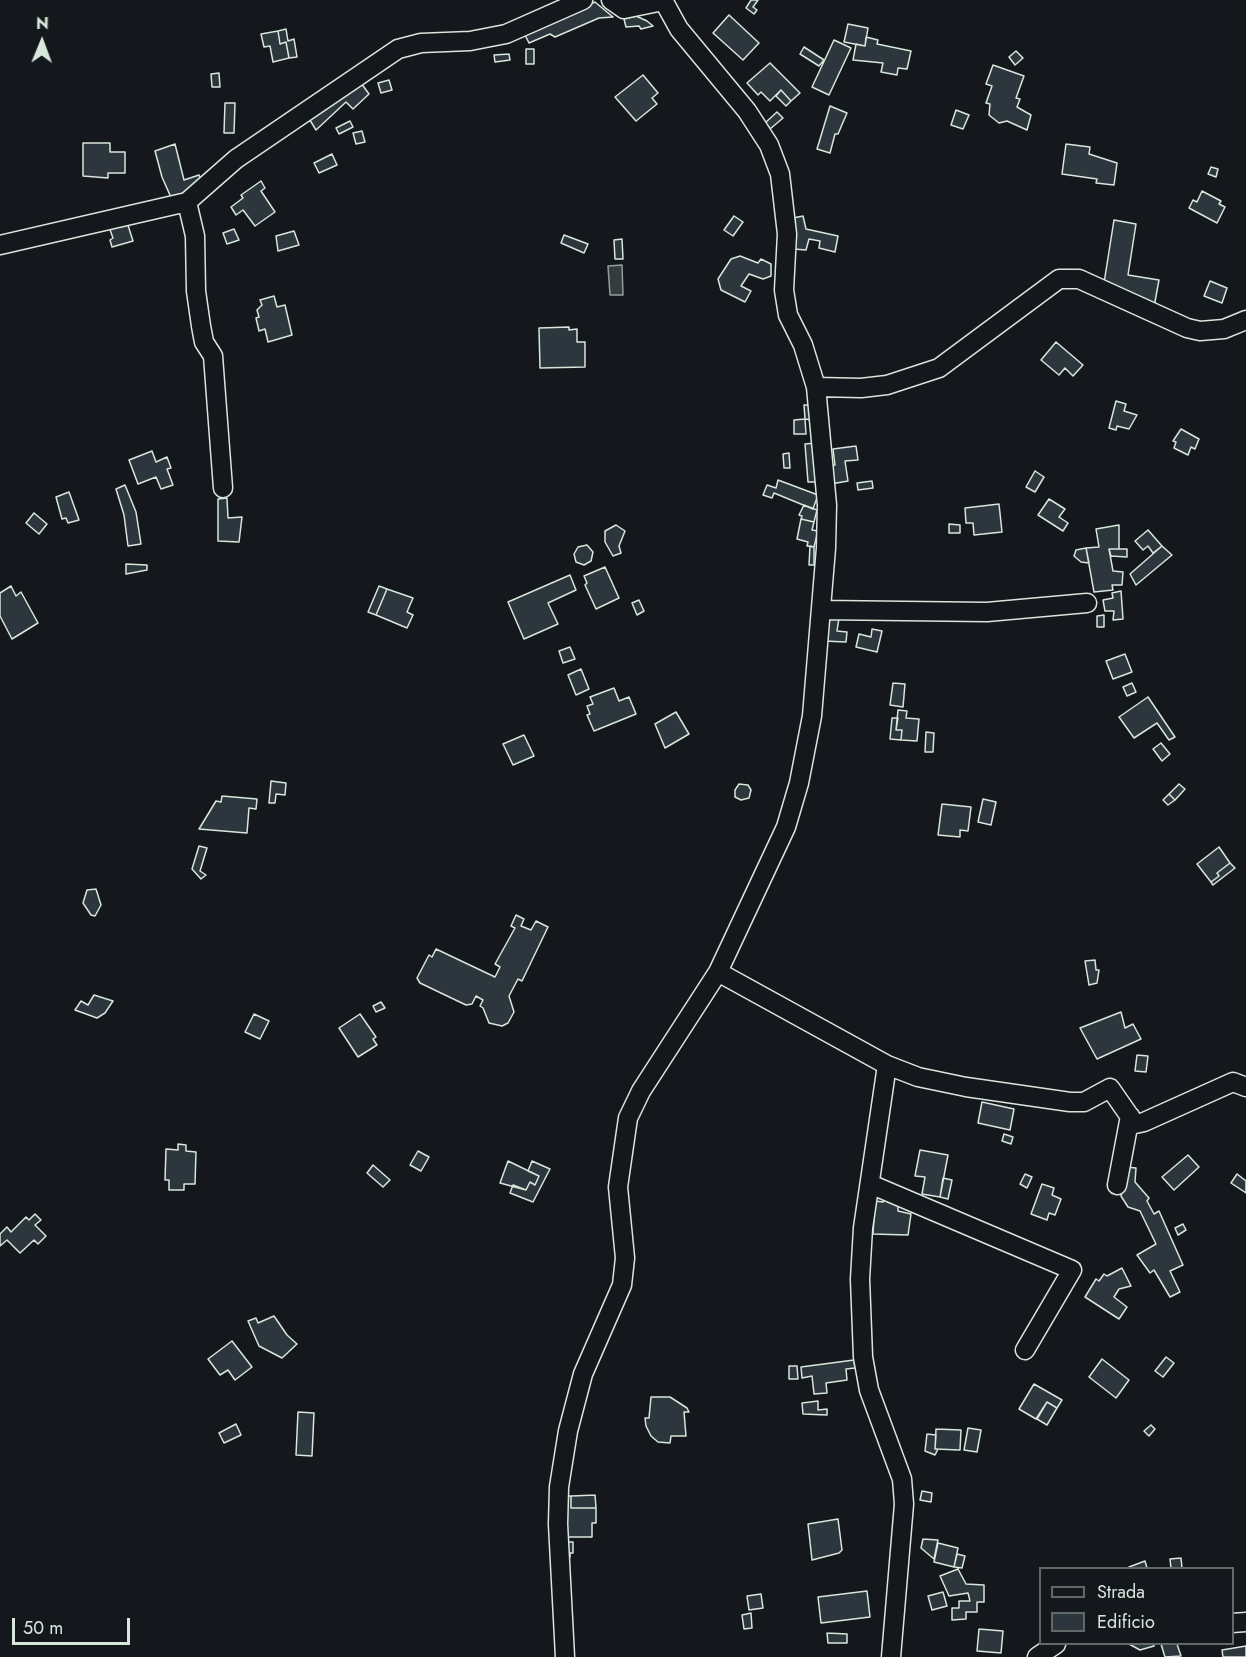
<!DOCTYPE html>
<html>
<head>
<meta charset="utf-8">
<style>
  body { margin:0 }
  #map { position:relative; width:1246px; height:1657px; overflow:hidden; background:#14181c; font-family:Jost,sans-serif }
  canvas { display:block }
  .legend { position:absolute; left:1039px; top:1567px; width:195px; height:78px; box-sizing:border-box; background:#14181c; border:2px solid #626a69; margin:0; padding:8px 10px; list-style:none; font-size:18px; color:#d8e6dc }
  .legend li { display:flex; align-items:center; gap:12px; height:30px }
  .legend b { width:30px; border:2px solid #626a69 }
  .north { position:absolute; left:12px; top:12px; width:60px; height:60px; -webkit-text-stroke:4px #14181c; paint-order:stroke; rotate:1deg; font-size:16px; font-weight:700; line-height:24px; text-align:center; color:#d8e6dc }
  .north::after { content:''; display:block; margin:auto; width:21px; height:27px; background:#d8e6dc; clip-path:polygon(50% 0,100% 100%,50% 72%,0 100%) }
  .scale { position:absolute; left:12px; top:1618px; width:118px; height:27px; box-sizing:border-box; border:3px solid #d8e6dc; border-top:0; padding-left:8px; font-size:18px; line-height:21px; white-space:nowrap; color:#d8e6dc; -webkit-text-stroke:4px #14181c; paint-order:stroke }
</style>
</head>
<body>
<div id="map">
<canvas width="1246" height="1657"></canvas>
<ul class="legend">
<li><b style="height:8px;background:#14181c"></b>Strada</li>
<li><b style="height:16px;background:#2c363c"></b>Edificio</li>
</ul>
<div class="north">N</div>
<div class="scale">50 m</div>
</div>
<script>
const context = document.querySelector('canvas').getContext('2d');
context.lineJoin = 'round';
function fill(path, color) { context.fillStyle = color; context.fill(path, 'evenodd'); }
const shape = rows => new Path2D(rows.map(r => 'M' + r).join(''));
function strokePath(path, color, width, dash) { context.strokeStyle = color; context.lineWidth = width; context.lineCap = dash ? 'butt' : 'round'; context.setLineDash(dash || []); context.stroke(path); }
const water = shape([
  [622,265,623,295,610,295,608,266,622,265]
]);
fill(water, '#363b3e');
strokePath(water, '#939e99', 1.5);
const building = shape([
  [751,0,758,0,753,7,757,10,754,14,746,8,751,0],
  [595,2,613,17,599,18,555,37,550,34,529,43,525,35,530,30,595,2],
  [729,15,759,43,743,60,713,33,729,15],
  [636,16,647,21,653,26,641,29,639,26,626,27,624,19,636,16],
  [848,24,868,28,865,46,844,42,848,24],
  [286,29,288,41,294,39,297,57,289,58,286,42,280,44,278,31,286,29],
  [278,31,280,44,286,42,289,58,273,62,270,46,264,47,261,34,278,31],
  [866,37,878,40,877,44,911,51,907,69,898,68,897,75,881,72,883,63,853,60,856,44,865,46,866,37],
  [834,40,851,48,829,95,812,87,834,40],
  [804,47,824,60,819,66,800,54,804,47],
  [526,49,534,49,534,64,526,64,526,49],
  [1016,51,1023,58,1015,65,1009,57,1016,51],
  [509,54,510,60,495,62,494,55,509,54],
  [770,63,800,93,791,101,781,90,770,101,761,92,758,95,747,83,770,63],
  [993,65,1024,76,1016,98,1020,99,1017,107,1031,115,1027,130,1007,121,999,123,989,115,990,104,986,103,992,86,986,84,993,65],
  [219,73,220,87,212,87,211,74,219,73],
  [643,75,658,93,652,98,657,104,636,121,615,97,643,75],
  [389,80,392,90,381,93,378,83,389,80],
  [361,83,369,94,353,109,346,102,316,130,308,117,361,83],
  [781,90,791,101,786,106,776,96,781,90],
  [225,103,235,103,234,133,224,133,225,103],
  [830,106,847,113,838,134,835,134,830,153,817,149,830,106],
  [956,110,969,115,963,129,951,125,956,110],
  [777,112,783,118,770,129,765,123,777,112],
  [350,121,353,127,339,134,336,128,350,121],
  [362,131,365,142,356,144,353,133,362,131],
  [83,143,110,143,110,152,125,152,125,173,108,173,108,178,83,176,83,143],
  [175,144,184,180,199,175,203,185,173,202,162,177,155,151,175,144],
  [1066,144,1090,147,1089,154,1117,163,1114,185,1096,183,1097,179,1062,174,1066,144],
  [332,154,337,165,319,173,314,163,332,154],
  [1211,167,1218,169,1216,177,1208,174,1211,167],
  [261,181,265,188,261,191,275,212,255,226,243,210,236,215,231,207,243,198,241,195,261,181],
  [1202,191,1221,201,1219,204,1225,207,1217,223,1189,208,1193,200,1197,202,1202,191],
  [734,216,743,222,733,236,724,230,734,216],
  [803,216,806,229,838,236,835,252,819,248,820,241,809,239,806,250,794,249,793,218,803,216],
  [1114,220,1136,224,1128,275,1159,280,1154,307,1104,283,1114,220],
  [127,222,133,241,112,247,110,240,113,238,109,227,127,222],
  [234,229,239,240,227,244,223,233,234,229],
  [294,231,299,245,278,251,276,236,294,231],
  [564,235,588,244,584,253,561,243,564,235],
  [622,239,623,259,615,259,614,240,622,239],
  [740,256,758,263,761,259,771,264,771,276,763,279,749,274,741,286,751,291,745,302,721,290,718,279,731,259,740,256],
  [1210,281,1227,288,1222,303,1204,296,1210,281],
  [274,296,277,307,285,305,292,335,268,342,265,329,259,331,256,318,259,317,257,310,262,305,260,300,274,296],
  [569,327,569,330,577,329,577,342,585,342,585,367,540,368,539,328,569,327],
  [1056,342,1083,365,1073,376,1065,368,1059,375,1041,360,1056,342],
  [1116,401,1126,404,1124,411,1137,415,1129,429,1117,426,1116,430,1109,428,1116,401],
  [804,405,810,405,812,420,805,419,804,405],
  [805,419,806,434,794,434,794,420,805,419],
  [1181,429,1199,439,1195,449,1191,447,1188,455,1174,448,1176,442,1173,441,1181,429],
  [816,443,819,482,808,482,805,444,816,443],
  [856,446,858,460,845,461,848,481,831,484,828,466,835,465,833,449,856,446],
  [152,451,156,462,167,457,171,468,167,469,173,485,161,489,156,477,138,484,129,460,152,451],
  [789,453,790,468,784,468,783,454,789,453],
  [1035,471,1044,477,1035,492,1026,487,1035,471],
  [778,480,818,495,813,509,774,493,772,498,763,495,767,485,776,488,778,480],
  [872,481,873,488,858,490,857,483,872,481],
  [125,485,136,512,141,544,128,546,124,515,116,489,125,485],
  [69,492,79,520,68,523,66,518,62,519,56,497,69,492],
  [227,498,228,518,242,517,239,542,218,541,218,499,227,498],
  [1049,499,1065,509,1059,517,1068,523,1063,531,1038,515,1049,499],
  [999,504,1002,532,974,535,973,523,966,523,965,508,999,504],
  [804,505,817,510,814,522,801,519,802,516,799,515,804,505],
  [34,513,47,524,39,534,26,523,34,513],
  [801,519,814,522,812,530,818,531,814,547,807,546,808,542,797,539,801,519],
  [949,524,960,525,960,533,949,533,949,524],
  [616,525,625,531,619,546,621,553,613,556,605,542,605,531,616,525],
  [1119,525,1119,549,1109,549,1113,571,1123,572,1122,585,1112,585,1113,590,1094,592,1086,548,1099,547,1096,529,1119,525],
  [1148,530,1162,546,1153,553,1148,546,1143,550,1135,541,1148,530],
  [587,545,593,552,591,561,584,565,576,562,574,554,578,547,587,545],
  [810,546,814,547,814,565,809,565,810,546],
  [1162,546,1172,555,1136,585,1130,574,1162,546],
  [1086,548,1089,563,1081,562,1074,556,1076,550,1086,548],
  [1109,549,1127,549,1127,557,1111,556,1109,549],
  [126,564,147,565,147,570,126,574,126,564],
  [605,567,619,598,596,609,585,585,587,583,584,576,605,567],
  [570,575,576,590,548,603,558,624,524,639,508,602,570,575],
  [11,586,16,596,21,592,38,623,12,639,0,616,0,593,11,586],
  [379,586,387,589,376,615,368,612,379,586],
  [387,589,413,598,407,612,413,615,407,628,376,615,387,589],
  [1121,591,1123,619,1113,620,1114,611,1105,611,1103,600,1113,598,1112,593,1121,591],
  [639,600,644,611,637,615,632,603,639,600],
  [1104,615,1104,627,1097,627,1097,616,1104,615],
  [827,618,839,618,837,631,847,632,846,642,824,641,827,618],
  [872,629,882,631,877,652,856,647,859,634,871,637,872,629],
  [570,647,575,659,563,663,559,651,570,647],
  [1125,654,1132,672,1113,679,1106,661,1125,654],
  [581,669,589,689,576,695,568,675,581,669],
  [893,683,905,684,903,707,890,705,893,683],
  [1132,683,1136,692,1127,696,1123,687,1132,683],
  [614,688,619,701,629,697,636,714,594,731,587,715,590,714,587,706,593,704,590,697,614,688],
  [1148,697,1175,737,1169,740,1157,723,1134,738,1119,717,1148,697],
  [898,710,907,711,906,718,919,719,917,741,901,740,902,730,896,730,898,710],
  [676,712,689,734,665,748,655,724,676,712],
  [892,718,898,718,896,730,902,730,901,740,890,739,892,718],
  [926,732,934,733,933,752,925,752,926,732],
  [524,735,534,756,513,765,503,744,524,735],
  [1161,743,1170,754,1162,761,1153,749,1161,743],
  [271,781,286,783,285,795,276,794,275,803,269,803,271,781],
  [739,784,748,785,751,790,749,798,741,800,735,797,735,790,739,784],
  [1179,784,1185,789,1175,800,1169,794,1179,784],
  [1169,794,1175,800,1168,805,1163,800,1169,794],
  [222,796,257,799,256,809,249,808,247,833,199,829,216,801,221,802,222,796],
  [983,799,996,802,991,825,978,822,983,799],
  [942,804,971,807,968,831,960,830,960,837,938,835,942,804],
  [199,846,207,848,200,871,206,875,201,879,192,869,199,846],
  [1219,847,1230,863,1217,873,1219,876,1211,882,1197,864,1219,847],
  [1230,863,1235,868,1213,885,1211,882,1219,876,1217,873,1230,863],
  [96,889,101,905,95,916,91,915,83,903,87,890,96,889],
  [516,915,524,919,521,926,531,930,536,921,548,927,522,981,518,979,509,996,514,1012,508,1023,502,1026,489,1023,483,1008,480,1006,483,1000,476,996,472,1004,466,1005,420,983,417,978,429,955,432,957,436,949,495,977,500,967,495,964,515,928,511,926,516,915],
  [1095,960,1096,970,1099,970,1097,983,1089,985,1085,961,1095,960],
  [94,995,113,1001,105,1013,97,1018,75,1010,81,1001,88,1005,94,995],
  [381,1002,385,1008,376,1012,373,1006,381,1002],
  [1121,1012,1125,1028,1133,1024,1141,1039,1097,1059,1080,1028,1121,1012],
  [254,1014,269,1021,260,1039,245,1032,254,1014],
  [360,1014,376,1037,373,1039,377,1045,358,1057,339,1028,360,1014],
  [1137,1055,1148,1056,1146,1072,1135,1071,1137,1055],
  [982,1102,1014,1109,1010,1130,978,1123,982,1102],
  [1004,1134,1013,1137,1011,1144,1002,1141,1004,1134],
  [178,1144,186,1145,186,1151,196,1152,195,1184,184,1184,184,1190,169,1190,169,1180,165,1180,166,1149,178,1150,178,1144],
  [920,1150,948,1155,940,1197,922,1194,925,1177,915,1176,920,1150],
  [418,1151,429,1157,421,1171,410,1165,418,1151],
  [1188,1155,1199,1167,1174,1190,1162,1177,1188,1155],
  [508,1161,539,1176,535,1185,530,1182,526,1190,500,1183,508,1161],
  [532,1161,550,1169,533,1202,510,1193,513,1185,526,1190,530,1182,535,1185,539,1176,528,1171,532,1161],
  [373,1165,390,1180,383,1187,367,1173,373,1165],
  [1126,1167,1136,1168,1135,1182,1149,1198,1147,1201,1154,1214,1159,1211,1183,1265,1170,1271,1180,1292,1170,1297,1154,1270,1150,1273,1137,1255,1156,1244,1140,1211,1128,1207,1121,1196,1126,1167],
  [1025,1174,1032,1177,1027,1188,1020,1184,1025,1174],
  [1237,1174,1246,1181,1246,1193,1231,1183,1237,1174],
  [943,1178,952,1180,948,1199,940,1197,943,1178],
  [1042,1184,1054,1188,1052,1195,1061,1199,1055,1215,1049,1213,1047,1220,1031,1214,1042,1184],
  [885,1199,898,1203,898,1211,911,1214,908,1235,873,1234,875,1201,883,1202,885,1199],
  [35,1214,41,1220,35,1225,46,1236,38,1244,34,1240,20,1253,7,1240,0,1246,0,1234,7,1227,11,1232,26,1217,29,1220,35,1214],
  [1183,1224,1186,1230,1178,1235,1175,1228,1183,1224],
  [1122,1268,1131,1286,1119,1289,1114,1297,1127,1307,1119,1319,1085,1297,1096,1279,1099,1281,1104,1274,1107,1276,1122,1268],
  [274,1316,287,1335,297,1344,282,1358,259,1346,248,1321,256,1318,258,1323,274,1316],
  [232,1341,252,1367,235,1380,228,1370,220,1375,208,1359,232,1341],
  [1166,1357,1174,1363,1163,1377,1155,1371,1166,1357],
  [1102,1359,1129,1380,1116,1398,1089,1377,1102,1359],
  [854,1360,855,1368,846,1369,847,1380,826,1383,827,1393,814,1394,812,1376,802,1378,801,1367,854,1360],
  [789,1366,797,1366,798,1379,789,1379,789,1366],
  [1034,1384,1062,1400,1057,1408,1047,1402,1036,1419,1019,1409,1034,1384],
  [651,1397,670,1397,687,1408,689,1412,684,1412,686,1436,671,1436,670,1443,658,1442,651,1436,646,1426,645,1418,649,1418,651,1397],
  [818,1401,818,1410,827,1409,827,1415,803,1414,802,1403,818,1401],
  [1047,1402,1057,1408,1047,1425,1037,1419,1047,1402],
  [298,1412,314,1413,312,1456,296,1455,298,1412],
  [236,1424,241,1435,224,1443,219,1433,236,1424],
  [1151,1425,1155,1429,1149,1436,1144,1431,1151,1425],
  [968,1428,981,1430,977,1452,964,1450,968,1428],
  [936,1429,961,1430,960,1450,935,1449,936,1429],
  [927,1434,936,1435,935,1449,938,1449,935,1455,925,1451,927,1434],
  [922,1491,932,1493,931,1502,920,1500,922,1491],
  [595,1495,596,1508,571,1508,571,1496,595,1495],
  [564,1496,571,1496,571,1508,596,1508,596,1523,592,1523,592,1537,564,1537,564,1496],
  [838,1519,842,1550,839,1553,812,1560,808,1524,838,1519],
  [923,1539,938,1540,934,1559,921,1548,923,1539],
  [566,1542,573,1542,573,1553,570,1553,570,1557,566,1557,566,1542],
  [938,1543,958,1548,954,1567,934,1562,938,1543],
  [957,1554,965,1556,962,1568,954,1567,957,1554],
  [1181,1558,1182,1568,1171,1568,1170,1559,1181,1558],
  [1145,1561,1147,1568,1129,1568,1129,1567,1145,1561],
  [958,1569,966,1584,984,1585,984,1602,977,1602,977,1612,966,1612,966,1619,952,1620,952,1608,959,1608,959,1601,970,1601,968,1593,949,1596,940,1576,958,1569],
  [867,1591,870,1617,821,1623,818,1597,867,1591],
  [943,1592,947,1606,932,1610,928,1596,943,1592],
  [761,1594,763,1608,749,1610,747,1596,761,1594],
  [751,1613,752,1628,744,1629,742,1615,751,1613],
  [979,1629,1003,1631,1001,1653,977,1651,979,1629],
  [827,1633,847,1634,847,1643,828,1643,827,1633],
  [1129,1644,1154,1644,1154,1646,1140,1650,1129,1644],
  [1161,1644,1177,1644,1181,1656,1165,1657,1161,1644],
  [1246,1646,1246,1657,1223,1657,1222,1650,1246,1646]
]);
fill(building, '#2c363c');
strokePath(building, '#d8e6dc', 1.5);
const minor = shape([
  [611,0,624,9,663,1],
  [187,202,195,236,196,291,201,326,204,342,213,356,223,488],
  [0,245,187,202,236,159,398,49,421,43,470,41,506,34,583,0],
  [816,387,861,388,887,385,939,368,1059,279,1079,279,1187,328,1200,331,1224,329,1246,320],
  [821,610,987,612,1087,603],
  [718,972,887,1065,863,1228,860,1279,863,1357,869,1390,902,1479,904,1504,891,1657],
  [887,1065,918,1077,966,1087,1070,1102,1084,1102,1110,1088,1135,1124,1144,1122,1233,1082,1246,1087],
  [870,1184,1072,1270,1025,1350],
  [1117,1185,1130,1116],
  [1232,1623,1246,1622],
  [565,1657,558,1524,559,1487,568,1431,583,1374,622,1285,625,1258,618,1187,628,1118,641,1091,718,972,786,827,799,783,812,716,826,548,827,505,816,387,803,345,788,315,784,290,787,234,780,174,769,145,747,111,679,29,663,0],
  [1037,1657,1056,1644]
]);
strokePath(minor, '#d8e6dc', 21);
strokePath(minor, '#14181c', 18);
</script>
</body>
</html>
